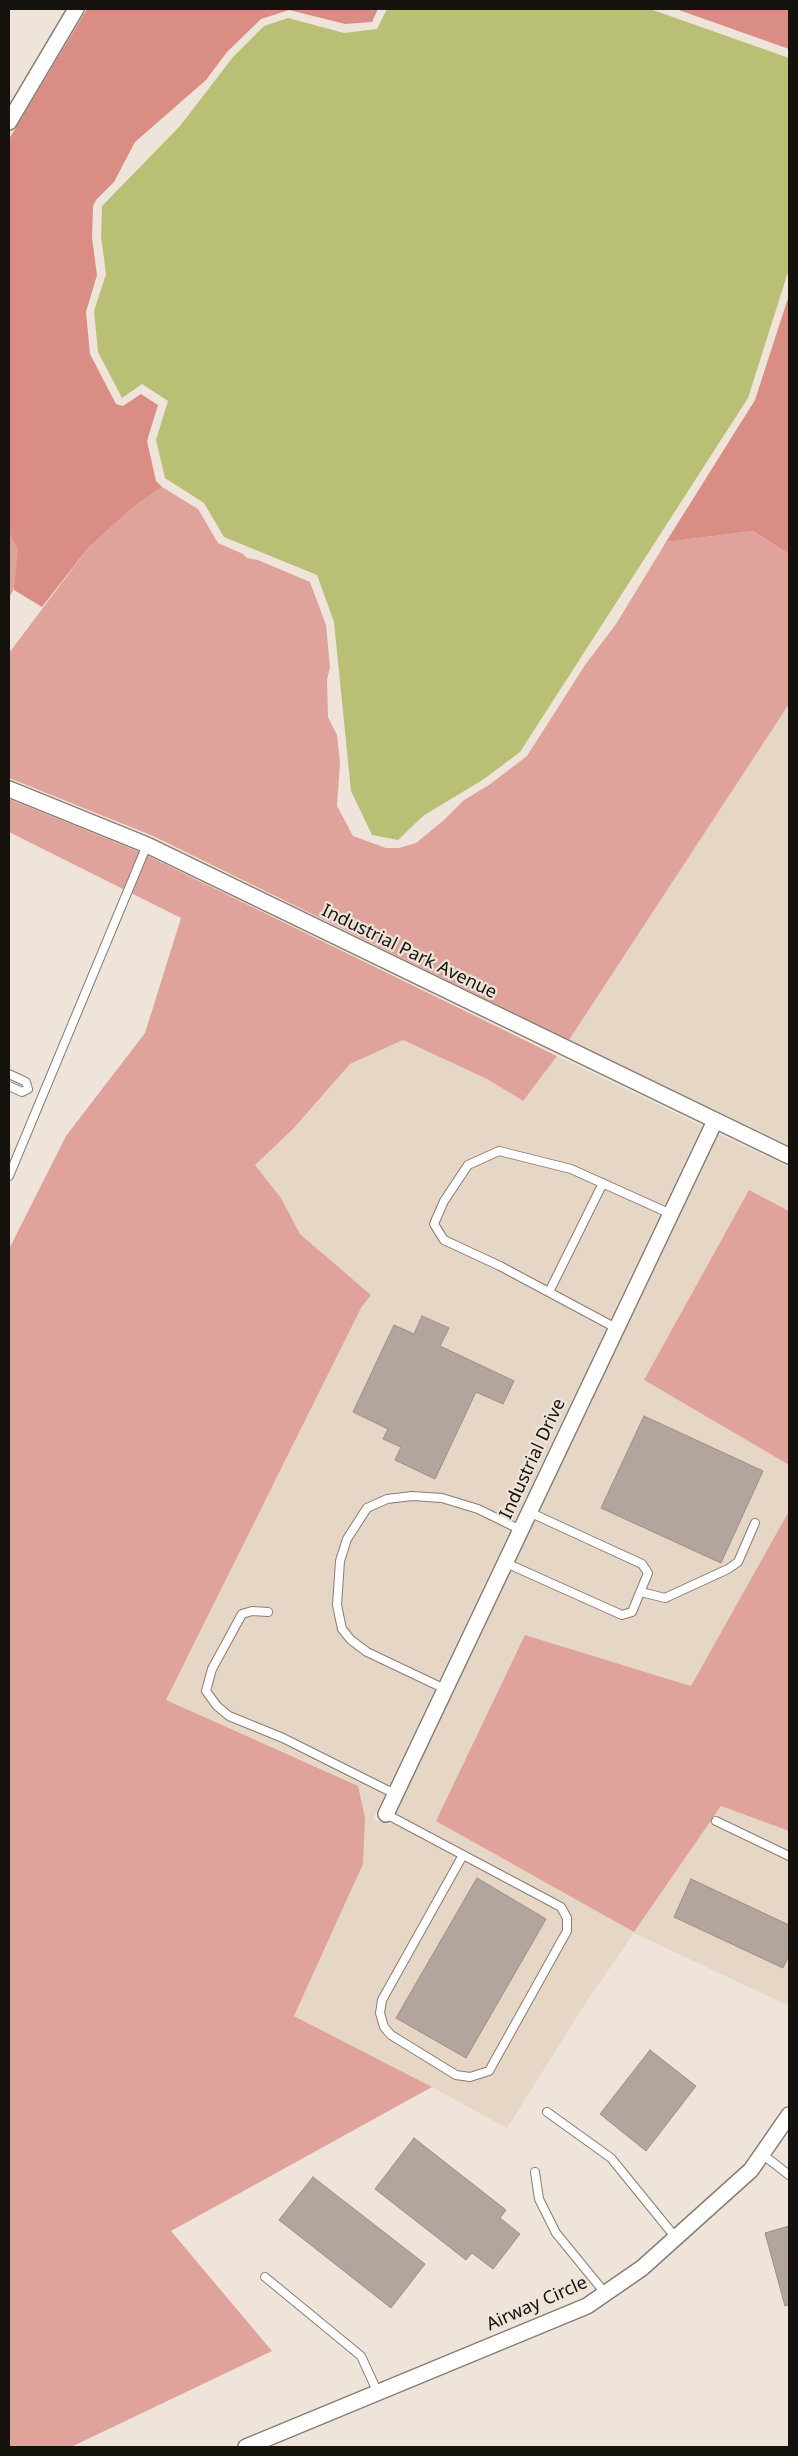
<!DOCTYPE html>
<html>
<head>
<meta charset="utf-8">
<style>
  body { margin:0 }
  #map { position:relative; width:798px; height:2456px; overflow:hidden; background:#efe4d9; font-family:"Noto Sans",sans-serif }
  canvas { display:block }
  .frame { position:absolute; inset:0; border:10px solid #15110d; pointer-events:none }
</style>
</head>
<body>
<div id="map">
<canvas width="798" height="2456"></canvas>
<div class="frame"></div>
</div>
<script>
const context = document.querySelector('canvas').getContext('2d');
context.lineJoin = 'round';
function fill(path, color) { context.fillStyle = color; context.fill(path, 'evenodd'); }
const shape = rows => new Path2D(rows.map(r => 'M' + r).join(''));
function strokePath(path, color, width, dash) { context.strokeStyle = color; context.lineWidth = width; context.lineCap = dash ? 'butt' : 'round'; context.setLineDash(dash || []); context.stroke(path); }
function drawText(font, color, halo, rows, align = 'center') {
  context.font = font + ' "Noto Sans",sans-serif'; context.lineWidth = 4.5; context.setLineDash([]); context.textBaseline = 'middle'; context.strokeStyle = halo; context.fillStyle = color; for (const [text, x, y, turn = 0] of rows) {
    context.save(); context.translate(x, y); context.rotate((+turn || 0) * Math.PI / 180); context.textAlign = isNaN(turn) ? turn : align; if (halo) context.strokeText(text, 0, 0); context.fillText(text, 0, 0); context.restore();
  }
}
fill(shape([
  [789,704,789,1145,569,1040],
  [403,1040,487,1079,522,1101,557,1056,702,1126,373,1819,390,1825,719,1134,789,1167,789,1211,749,1190,644,1380,789,1465,789,1511,691,1686,525,1635,634,1932,721,1806,789,1831,789,2006,634,1933,587,2001,507,2128,432,2087,294,2016,363,1864,166,1700,361,1308,371,1295,300,1234,281,1198,255,1165,293,1129,350,1064]
]), '#e6d6c5');
fill(shape([
  [162,487,198,509,218,543,243,554,247,558,258,560,310,582,326,625,330,667,327,680,328,717,337,735,340,763,337,806,353,836,386,848,399,848,416,843,444,820,464,800,489,785,527,756,585,665,616,624,666,542,753,531,789,554,789,704,569,1040,153,836,9,778,9,653,88,548,132,508],
  [9,525,19,541,21,575,9,598],
  [9,799,142,853,557,1056,523,1101,487,1079,403,1040,350,1064,293,1129,255,1165,281,1198,300,1234,371,1295,361,1308,166,1700,358,1786,365,1818,363,1864,294,2016,432,2087,171,2231,272,2351,71,2447,9,2447,9,1249,66,1136,145,1033,181,918,9,832],
  [749,1190,789,1211,789,1465,644,1380],
  [789,1511,789,1831,721,1806,634,1932,436,1821,525,1635,691,1686]
]), '#dfa39b');
fill(shape([
  [87,9,378,9,372,22,345,24,289,10,261,19,227,52,206,80,135,142,114,182,96,200,93,206,92,238,97,275,86,312,90,354,116,404,123,406,141,394,158,405,147,441,156,481,162,487,132,508,88,548,42,607,14,590,18,549,9,533,9,139],
  [676,9,789,9,789,49],
  [789,295,789,554,753,531,666,542,755,400]
]), '#da8d84');
fill(shape([
  [387,9,650,9,789,58,789,269,748,398,520,752,484,779,423,816,398,840,372,835,351,791,334,622,317,575,224,537,204,503,165,478,156,440,168,401,142,384,122,398,98,352,94,311,106,274,101,236,102,206,180,126,233,57,264,26,288,18,344,33,377,29]
]), '#b9bf75');
const building = shape([
  [422,1316,449,1328,440,1346,514,1381,503,1404,476,1392,435,1479,395,1460,401,1447,383,1439,388,1429,353,1412,394,1325,414,1334,422,1316],
  [644,1416,763,1471,721,1563,601,1508,644,1416],
  [477,1878,546,1919,466,2058,396,2018,477,1878],
  [691,1879,789,1925,789,1955,783,1968,674,1917,691,1879],
  [650,2050,696,2086,646,2151,600,2114,650,2050],
  [414,2138,506,2210,500,2218,520,2234,493,2269,472,2253,466,2260,375,2189,414,2138],
  [313,2177,425,2264,391,2308,279,2220,313,2177],
  [789,2226,789,2305,785,2306,765,2233,789,2226]
]);
fill(building, '#b3a59e');
strokePath(building, '#9c8f88', 1);
const lane = shape([
  [9,1074,26,1082,28,1089,22,1092,9,1086],
  [9,1176,147,845],
  [549,1292,603,1183],
  [616,1328,500,1266,444,1240,434,1224,444,1201,468,1165,499,1151,571,1169,671,1214],
  [506,1563,622,1615,632,1612,648,1573,642,1564,529,1512],
  [641,1592,665,1598,728,1569,738,1562,755,1523],
  [268,1612,252,1611,242,1614,212,1669,206,1691,217,1706,229,1716,283,1738,395,1794],
  [445,1689,367,1652,351,1640,342,1629,337,1605,340,1561,347,1539,367,1508,387,1499,412,1496,442,1498,478,1509,521,1530],
  [386,1814,561,1907,567,1918,567,1931,489,2071,470,2077,456,2075,391,2035,384,2027,380,2013,382,2000,463,1855],
  [716,1821,789,1856],
  [547,2112,611,2158,676,2238],
  [762,2154,789,2175],
  [535,2172,539,2199,556,2233,605,2293],
  [265,2277,361,2356,378,2393]
]);
const street = shape([
  [9,122,76,9],
  [9,789,147,845,789,1156],
  [386,1814,715,1121],
  [246,2447,587,2306,642,2268,751,2170,789,2115]
]);
strokePath(lane, '#877d73', 10);
strokePath(street, '#877d73', 18);
strokePath(lane, '#fff', 8);
strokePath(street, '#fff', 15);
drawText('18px', '#15110d', '#efe4d9', [
  ["Industrial Park Avenue",409,952,26],
  ["Industrial Drive",533,1459,-65],
  ["Airway Circle",537,2304,-24]
]);
</script>
</body>
</html>
